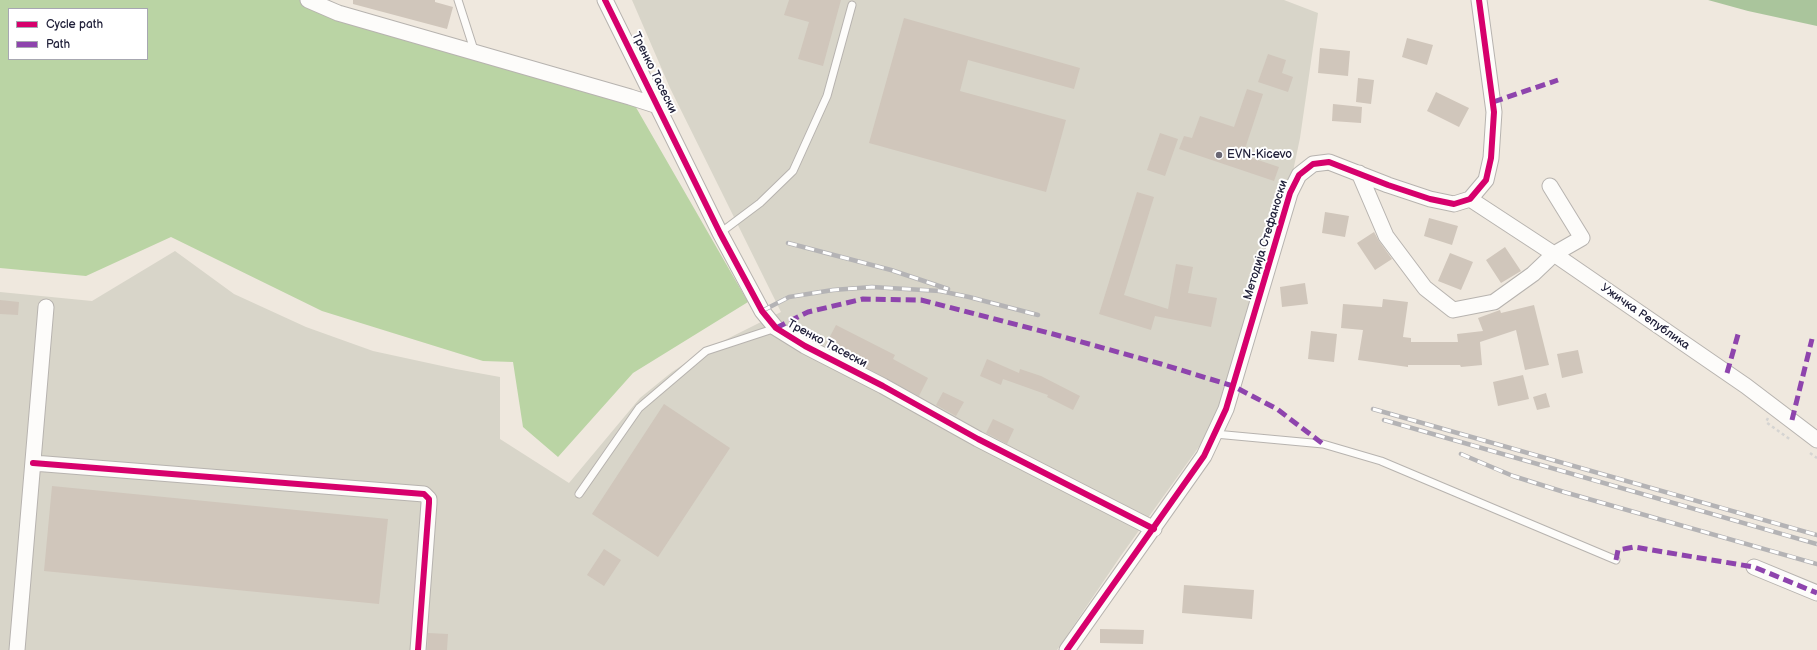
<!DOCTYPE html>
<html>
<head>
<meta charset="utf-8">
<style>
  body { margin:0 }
  #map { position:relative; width:1817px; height:650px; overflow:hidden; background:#efe8de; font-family:"Balsamiq Sans",sans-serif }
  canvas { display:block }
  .legend { position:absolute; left:8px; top:8px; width:140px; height:52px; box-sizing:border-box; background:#fff; border:1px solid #a7a7b1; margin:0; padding:5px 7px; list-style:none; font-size:12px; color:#22223b }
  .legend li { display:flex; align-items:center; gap:8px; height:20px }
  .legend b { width:20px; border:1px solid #a7a7b1 }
</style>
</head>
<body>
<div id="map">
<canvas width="1817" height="650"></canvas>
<ul class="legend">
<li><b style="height:5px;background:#d6006c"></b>Cycle path</li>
<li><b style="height:5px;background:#8e44ad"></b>Path</li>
</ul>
</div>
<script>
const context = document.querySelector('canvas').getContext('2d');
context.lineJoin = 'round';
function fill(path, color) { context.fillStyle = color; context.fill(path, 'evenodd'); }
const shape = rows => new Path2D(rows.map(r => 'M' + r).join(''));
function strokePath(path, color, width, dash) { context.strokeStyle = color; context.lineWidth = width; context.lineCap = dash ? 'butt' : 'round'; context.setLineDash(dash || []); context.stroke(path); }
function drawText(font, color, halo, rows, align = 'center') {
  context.font = font + ' "Balsamiq Sans",sans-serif'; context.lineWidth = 4; context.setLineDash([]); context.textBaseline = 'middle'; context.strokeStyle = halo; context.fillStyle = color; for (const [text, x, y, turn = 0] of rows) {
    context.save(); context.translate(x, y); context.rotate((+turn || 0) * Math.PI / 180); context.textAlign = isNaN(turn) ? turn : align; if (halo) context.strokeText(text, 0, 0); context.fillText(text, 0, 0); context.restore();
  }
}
fill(shape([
  [632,0,1284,0,1318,13,1300,138,1292,176,1237,373,1211,430,1120,557,1057,650,0,650,0,292,92,301,175,251,234,294,306,327,373,351,456,369,500,377,500,439,569,483,640,398,672,372,705,350,781,312,670,88]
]), '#d8d5c9');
fill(shape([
  [0,0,308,0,630,97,748,302,633,373,558,457,523,427,513,362,483,361,322,311,171,237,86,276,0,268],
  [9,9,147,9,147,59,9,59]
]), '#bad4a4');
fill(shape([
  [1708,0,1817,0,1817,26,1748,11]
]), '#aac59c');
fill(shape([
  [353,0,435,0,435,2,453,7,447,29,353,4],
  [789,0,841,0,823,66,798,59,809,22,784,15],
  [904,18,1080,68,1074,89,968,60,960,91,1066,120,1046,192,869,143],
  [1407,38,1433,45,1427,65,1402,57],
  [1320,48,1350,51,1348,76,1318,73],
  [1268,54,1286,60,1282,73,1293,77,1288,92,1258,82],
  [1358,78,1374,80,1371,104,1356,102],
  [1247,89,1263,94,1243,155,1279,167,1274,181,1179,149,1184,136,1192,138,1200,116,1234,127],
  [1436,92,1469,108,1459,127,1427,111],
  [1333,104,1362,107,1361,123,1332,121],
  [1160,133,1178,139,1165,176,1147,170],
  [1137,192,1154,197,1124,295,1168,309,1176,264,1193,267,1188,293,1217,298,1211,327,1155,316,1151,330,1099,314],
  [1325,212,1349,216,1345,237,1322,233],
  [1429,218,1458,226,1452,245,1424,236],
  [1374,232,1379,241,1392,259,1375,270,1357,243],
  [1505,247,1521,271,1501,283,1486,260],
  [1450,253,1473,262,1461,290,1438,281],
  [1305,283,1308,304,1282,307,1280,287],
  [1383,299,1408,302,1403,337,1411,338,1411,342,1458,342,1457,334,1483,331,1478,318,1500,310,1501,313,1534,305,1549,365,1525,370,1516,330,1480,342,1482,365,1461,367,1460,365,1408,365,1408,367,1358,360,1363,330,1341,328,1343,304,1382,307],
  [0,300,19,302,18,315,0,314],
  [836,325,895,355,893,359,928,378,919,396,825,346],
  [1311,331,1337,334,1334,362,1308,359],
  [1578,350,1583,373,1562,378,1557,354],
  [987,359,1019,373,1020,369,1041,376,1080,396,1073,410,1047,397,1048,395,1003,379,1001,385,980,376],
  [1523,375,1529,399,1498,406,1493,382],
  [943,392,964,402,956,416,936,405],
  [1546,393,1550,407,1537,410,1533,397],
  [664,404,730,448,658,557,592,514],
  [993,419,1014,429,1007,444,986,433],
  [52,486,388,519,379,604,44,571],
  [604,549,621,560,604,586,587,575],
  [1184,585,1254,590,1252,619,1182,613],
  [1100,629,1144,630,1143,644,1100,643],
  [428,633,448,634,447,650,427,650]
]), '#d0c6bb');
const lane = shape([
  [458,0,475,53],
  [720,233,760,203,793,171,827,96,852,5],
  [1215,434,1323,444,1381,461,1616,560],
  [579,494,639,408,706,351,776,328]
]);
const street = shape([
  [308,0,338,13,630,97,658,106],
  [605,0,720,233,762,311,776,328,805,346,883,386,978,439,1154,529],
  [1359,173,1386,236,1425,288,1453,310,1494,302,1533,274,1554,254,1582,238,1550,186],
  [1470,199,1554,254,1746,386,1817,440],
  [33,463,424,494,429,499,429,503,418,650],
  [1754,567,1817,593],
  [17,650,46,307],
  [1067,650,1204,456,1226,409,1290,193,1299,175,1313,164,1329,162,1388,185,1430,199,1454,204,1470,199,1486,180,1491,158,1494,112,1479,0]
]);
strokePath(lane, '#b7b3af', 9);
strokePath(street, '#b7b3af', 17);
strokePath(shape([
  [1768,418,1766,422,1791,440],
  [1810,453,1817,458]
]), '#d5d4d2', 2.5, [3, 3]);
strokePath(lane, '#fdfcfa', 7);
strokePath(street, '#fdfcfa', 15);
const rail = shape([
  [788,243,891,270,948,289],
  [762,311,789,297,833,290,872,287,940,291,969,297,1038,315],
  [1373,409,1817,535],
  [1384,420,1817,544],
  [1461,454,1513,476,1564,492,1817,564]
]);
strokePath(rail, '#b4b3b5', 4.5);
strokePath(rail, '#fff', 3, [9]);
strokePath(shape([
  [1493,102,1558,80],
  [776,328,808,312,863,299,921,300,1053,334,1161,364,1233,386,1277,409,1323,444],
  [1727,373,1739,331],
  [1792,420,1812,339],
  [1616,560,1618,550,1634,547,1754,567,1817,593]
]), '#8e44ad', 5, [10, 5]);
strokePath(shape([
  [605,0,720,233,762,311,776,328,805,346,883,386,978,439,1154,529],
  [33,463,424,494,429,499,429,503,418,650],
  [1067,650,1204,456,1226,409,1290,193,1299,175,1313,164,1329,162,1388,185,1430,199,1454,204,1470,199,1486,180,1491,158,1494,112,1479,0]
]), '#d6006c', 6);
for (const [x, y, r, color] of [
  [1219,155,4,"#6a6774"]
]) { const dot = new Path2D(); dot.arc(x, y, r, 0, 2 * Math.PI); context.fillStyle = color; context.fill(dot); strokePath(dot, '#fff', 1.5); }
drawText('12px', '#22223b', '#fff', [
  ["Тренко Тасески",654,73,64],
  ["Методија Стефаноски",1266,240,-73],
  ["Ужичка Република",1645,317,35],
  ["Тренко Тасески",827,344,28]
]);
drawText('12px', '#22223b', '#fff', [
  ["EVN-Kicevo",1227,155]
], 'left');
</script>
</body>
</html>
